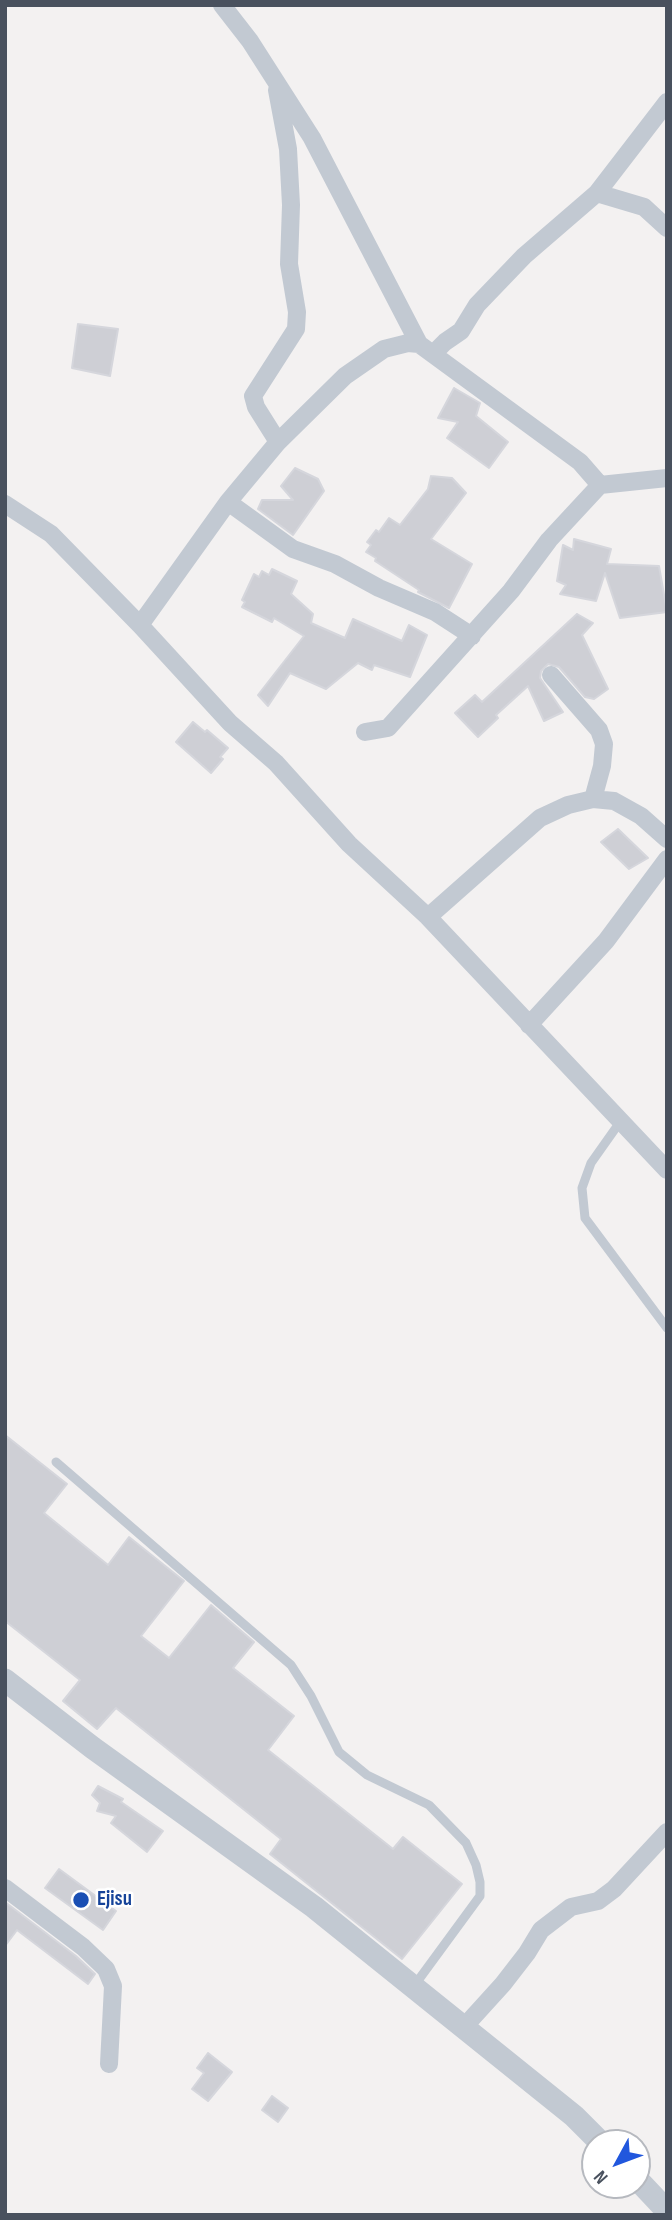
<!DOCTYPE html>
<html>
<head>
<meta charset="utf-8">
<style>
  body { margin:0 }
  #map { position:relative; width:672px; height:2220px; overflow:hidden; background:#f3f1f1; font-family:"Sofia Sans Condensed",sans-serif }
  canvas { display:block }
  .frame { position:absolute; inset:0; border:7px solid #49515e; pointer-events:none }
  .north { position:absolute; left:581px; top:2129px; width:70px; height:70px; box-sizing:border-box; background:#fff; border:2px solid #b6b9bf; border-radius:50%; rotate:229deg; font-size:19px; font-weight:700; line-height:28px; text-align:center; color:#49515e }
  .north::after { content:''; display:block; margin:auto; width:24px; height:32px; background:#2157dd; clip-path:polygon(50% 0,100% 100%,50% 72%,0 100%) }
</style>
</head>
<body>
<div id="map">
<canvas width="672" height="2220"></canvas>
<div class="frame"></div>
<div class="north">N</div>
</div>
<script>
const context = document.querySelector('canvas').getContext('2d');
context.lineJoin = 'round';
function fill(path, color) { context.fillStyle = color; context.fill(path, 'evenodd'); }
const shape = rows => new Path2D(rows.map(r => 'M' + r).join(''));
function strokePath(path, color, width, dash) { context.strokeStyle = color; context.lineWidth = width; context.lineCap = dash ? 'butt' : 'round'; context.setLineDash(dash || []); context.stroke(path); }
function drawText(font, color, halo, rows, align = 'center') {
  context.font = font + ' "Sofia Sans Condensed",sans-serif'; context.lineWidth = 5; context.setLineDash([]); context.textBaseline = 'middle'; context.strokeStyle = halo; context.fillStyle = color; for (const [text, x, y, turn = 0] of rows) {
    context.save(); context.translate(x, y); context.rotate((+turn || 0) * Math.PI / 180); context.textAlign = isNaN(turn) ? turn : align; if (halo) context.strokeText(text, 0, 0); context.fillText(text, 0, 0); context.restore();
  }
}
const building = shape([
  [78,324,118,329,110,376,72,368,78,324],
  [454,388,480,403,476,416,508,442,489,468,447,438,458,422,438,418,454,388],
  [295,468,318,479,324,491,293,535,258,509,262,500,293,500,281,486,295,468],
  [431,476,452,478,466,493,431,539,472,564,449,608,418,592,419,590,375,561,376,558,366,552,371,545,367,542,376,530,379,532,389,518,400,525,428,489,431,476],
  [574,539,611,549,607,564,659,566,667,612,620,618,605,573,596,601,560,594,566,585,557,581,563,545,573,550,574,539],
  [272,569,297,581,291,594,313,614,311,623,345,638,353,619,402,641,409,625,427,635,410,677,374,665,372,670,358,663,326,689,290,673,268,706,258,695,304,636,274,618,272,622,242,607,245,602,242,600,254,574,259,577,262,571,269,575,272,569],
  [577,614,593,623,582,635,608,689,594,699,585,697,559,667,548,664,541,671,540,678,563,712,544,721,528,686,496,715,498,718,478,737,455,713,475,695,482,702,577,614],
  [193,722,205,732,207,730,228,748,220,757,223,759,211,773,176,742,193,722],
  [618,829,648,858,629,869,601,842,618,829],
  [5,1435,67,1484,44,1513,108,1565,129,1537,184,1581,141,1636,169,1658,211,1605,254,1642,233,1668,294,1716,268,1750,393,1849,403,1837,462,1884,402,1959,270,1854,281,1839,116,1708,97,1729,63,1701,80,1680,5,1621,5,1435],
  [98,1786,123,1799,121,1802,163,1831,147,1852,111,1823,116,1816,97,1811,100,1803,92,1795,98,1786],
  [59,1869,116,1911,103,1930,45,1888,59,1869],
  [5,1902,76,1956,95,1974,88,1984,17,1930,5,1946,5,1902],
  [208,2053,232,2072,208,2101,192,2089,204,2073,197,2068,208,2053],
  [272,2096,288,2108,278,2122,262,2110,272,2096]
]);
fill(building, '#cecfd5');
strokePath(building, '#d5d6dc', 2);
strokePath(shape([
  [620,1122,591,1163,582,1188,585,1218,667,1328],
  [56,1462,291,1665,311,1696,339,1752,367,1775,429,1805,466,1843,476,1865,480,1882,480,1896,414,1986]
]), '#c2c9d2', 9);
strokePath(shape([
  [222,5,250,41,312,138,419,344,580,462,600,485],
  [277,90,288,149,291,205,289,264,297,312,296,329,253,396,256,407,278,442],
  [597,193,644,207,667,228],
  [433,354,445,342,461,331,477,305,524,256,597,193,667,102],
  [228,502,293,549,335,564,379,588,435,612,472,636],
  [5,504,51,534,140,625,230,723,276,763,349,844,428,917,667,1170],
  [140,625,228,502,278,442,345,376,384,349,408,343,419,344],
  [551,675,599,730,604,744,602,766,593,799],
  [365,732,388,728,511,591,549,540,600,485,667,478],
  [428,917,540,818,568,805,593,799,614,801,641,816,667,839],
  [529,1025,606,941,667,859],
  [5,1888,83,1947,106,1969,113,1986,109,2064],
  [464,2027,503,1984,527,1953,541,1930,571,1907,598,1901,614,1889,667,1832]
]), '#c2c9d2', 18);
strokePath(shape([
  [5,1680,93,1748,314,1907,574,2116,601,2143],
  [637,2179,667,2211]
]), '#c2c9d2', 23);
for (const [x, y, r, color] of [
  [81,1900,9,"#1a4fb4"]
]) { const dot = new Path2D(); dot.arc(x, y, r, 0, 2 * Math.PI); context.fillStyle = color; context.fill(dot); strokePath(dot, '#fff', 2.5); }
drawText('bold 21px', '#164399', '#fff', [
  ["Ejisu",97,1900]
], 'left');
</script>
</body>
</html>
